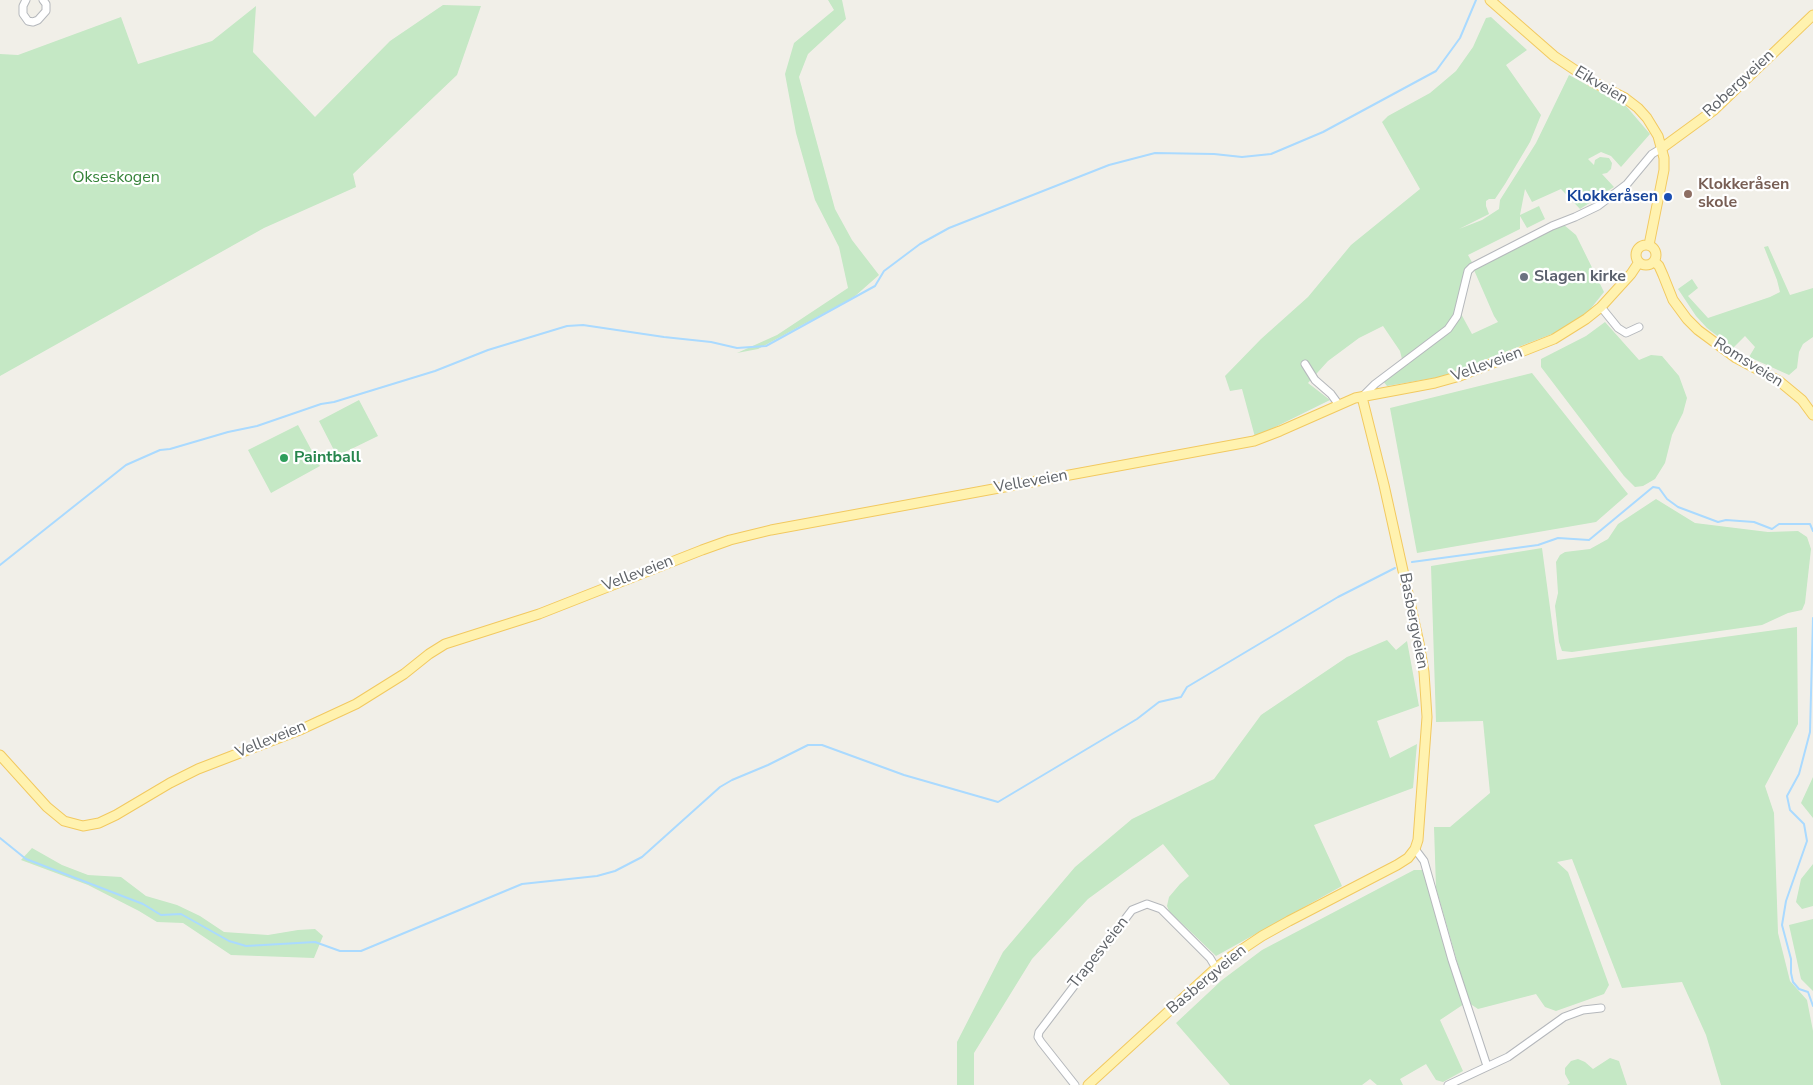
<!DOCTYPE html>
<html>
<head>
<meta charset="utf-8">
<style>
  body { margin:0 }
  canvas { display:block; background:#f1efe8 }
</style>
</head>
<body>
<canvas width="1813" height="1085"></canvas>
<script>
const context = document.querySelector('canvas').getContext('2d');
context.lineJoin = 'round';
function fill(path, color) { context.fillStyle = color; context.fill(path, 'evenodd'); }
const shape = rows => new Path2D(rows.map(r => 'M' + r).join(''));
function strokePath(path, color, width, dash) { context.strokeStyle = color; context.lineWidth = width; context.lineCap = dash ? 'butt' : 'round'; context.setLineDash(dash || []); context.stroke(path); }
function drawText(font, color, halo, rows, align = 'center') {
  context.font = font + ' "Nunito Sans",sans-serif'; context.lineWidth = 4.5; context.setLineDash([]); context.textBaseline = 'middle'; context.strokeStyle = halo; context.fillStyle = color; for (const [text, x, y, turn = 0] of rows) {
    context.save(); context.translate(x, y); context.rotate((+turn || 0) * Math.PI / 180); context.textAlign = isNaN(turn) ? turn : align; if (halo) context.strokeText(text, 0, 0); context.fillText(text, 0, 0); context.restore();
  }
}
fill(shape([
  [828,0,842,0,846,19,808,54,799,77,835,209,852,240,879,275,854,297,758,349,737,353,777,335,848,288,839,247,815,200,796,133,785,74,794,43,834,10],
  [443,5,481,6,457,75,353,174,356,187,264,228,0,376,0,54,18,55,121,17,138,64,212,41,256,6,253,52,315,117,390,41],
  [1491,17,1527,50,1506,65,1541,115,1530,142,1505,184,1495,199,1489,199,1486,201,1486,206,1489,214,1459,229,1482,220,1499,209,1500,200,1536,143,1569,75,1626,106,1650,134,1621,167,1611,156,1601,152,1588,159,1594,165,1595,160,1600,157,1609,158,1612,163,1611,169,1607,173,1602,174,1614,187,1580,209,1561,189,1532,202,1525,189,1520,215,1539,206,1545,219,1527,228,1520,216,1520,229,1468,255,1473,264,1564,225,1576,235,1604,292,1588,312,1565,329,1440,377,1387,386,1383,381,1402,359,1400,351,1383,326,1359,338,1328,361,1308,383,1330,400,1255,437,1242,389,1230,391,1225,376,1261,339,1308,297,1351,245,1420,189,1382,122,1388,116,1430,93,1456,71,1473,47,1486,18],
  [1473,270,1474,270,1494,316,1498,322,1472,334,1460,312,1465,292],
  [1768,246,1790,295,1813,288,1813,337,1803,344,1799,352,1797,368,1789,375,1749,357,1755,347,1745,336,1733,348,1707,328,1696,316,1678,289,1692,279,1698,288,1688,296,1708,318,1770,297,1780,292,1777,280,1764,247],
  [1605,322,1639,360,1651,355,1662,356,1679,376,1687,398,1683,413,1672,435,1665,463,1655,479,1643,486,1635,487,1624,476,1541,367,1541,359,1586,336],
  [1532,373,1628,494,1596,522,1417,553,1390,408],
  [359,400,378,436,337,456,319,421],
  [298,425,320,466,271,493,248,450],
  [1656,499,1695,523,1768,532,1798,531,1807,537,1811,549,1805,603,1802,610,1788,613,1762,625,1572,652,1562,651,1559,642,1555,606,1558,593,1556,562,1560,555,1565,552,1590,549,1608,539,1618,524],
  [1542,548,1557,660,1797,627,1798,724,1765,786,1774,813,1778,933,1790,981,1807,1000,1813,1031,1813,1085,1721,1085,1706,1035,1682,982,1622,988,1572,859,1557,862,1568,872,1609,985,1604,994,1556,1011,1545,1007,1536,994,1478,1009,1469,1003,1436,888,1434,827,1450,827,1490,793,1483,721,1436,722,1431,566],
  [1387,640,1396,650,1407,641,1419,706,1377,721,1390,758,1417,744,1413,788,1314,825,1342,886,1216,956,1169,911,1167,906,1169,897,1180,884,1189,876,1163,844,1088,899,1032,959,974,1053,974,1085,957,1085,957,1042,1003,952,1075,867,1132,819,1214,779,1261,715,1347,657],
  [1813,777,1813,818,1801,803],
  [32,848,62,865,88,875,121,877,146,896,177,905,200,916,224,932,268,935,298,930,315,929,323,936,314,958,231,955,183,923,157,922,139,911,88,885,21,860],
  [1813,864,1813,906,1802,909,1796,902,1801,879],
  [1414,870,1423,870,1464,1004,1440,1020,1463,1071,1443,1082,1436,1080,1426,1064,1400,1079,1403,1085,1377,1085,1370,1079,1362,1085,1230,1085,1176,1023,1222,980,1262,950],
  [1813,919,1813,991,1801,979,1789,925],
  [1610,1058,1619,1061,1627,1085,1567,1085,1570,1083,1565,1074,1565,1068,1571,1061,1578,1059,1585,1062,1593,1069]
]), '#c5e8c5');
strokePath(shape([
  [1412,562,1538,545,1558,538,1589,540,1653,487,1659,488,1667,499,1678,507,1718,522,1726,520,1754,522,1772,529,1779,524,1810,524,1813,531],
  [0,565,126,465,160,450,170,449,228,432,257,426,321,404,334,402,435,371,488,350,567,326,583,325,664,337,711,342,737,348,766,346,875,286,884,271,920,244,949,228,1109,165,1155,153,1214,154,1242,157,1271,154,1323,132,1436,71,1460,38,1476,0],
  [1813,618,1810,732,1799,774,1787,796,1790,810,1804,824,1807,841,1786,901,1782,925,1791,959,1791,973,1793,982,1799,989,1808,992,1813,1006],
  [0,838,26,859,143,904,161,915,181,914,229,941,246,946,315,942,340,951,361,951,522,884,597,876,615,871,642,857,720,787,732,780,768,765,808,745,822,745,904,775,998,802,1137,719,1159,702,1181,697,1187,687,1338,597,1395,568]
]), '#aadaff', 2);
const minor = shape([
  [26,0,23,6,23,14,28,21,33,22,38,20,46,11,46,4,43,0],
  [1601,307,1618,328,1626,333,1639,327],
  [1305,364,1315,380,1331,394,1339,405],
  [1362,397,1375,384,1448,329,1457,316,1468,271,1472,267,1552,226,1575,217,1598,206,1627,184,1652,154,1662,148],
  [1415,849,1424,861,1452,960,1487,1066],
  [1075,1085,1041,1042,1038,1037,1039,1032,1132,910,1147,904,1161,909,1210,958,1216,968],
  [1448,1085,1508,1057,1564,1017,1583,1010,1601,1008]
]);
const major = shape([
  [1490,0,1554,56,1593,82,1625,98,1638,108,1647,118,1658,136,1664,158,1664,170,1649,245],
  [1662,148,1714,110,1813,15],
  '1636 255a10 10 0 1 1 20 0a10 10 0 1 1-20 0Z',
  [1654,261,1659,266,1663,275,1673,300,1687,319,1698,330,1736,358,1779,381,1802,400,1813,415],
  [0,755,47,807,64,821,83,826,99,823,116,815,170,783,198,769,302,729,356,704,404,674,429,654,445,644,539,614,702,550,730,540,771,530,1254,441,1280,431,1355,398,1435,383,1460,376,1554,339,1586,319,1601,307,1631,274,1639,262],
  [1088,1085,1216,968,1232,956,1262,936,1289,921,1397,865,1408,858,1415,849,1418,840,1427,717,1424,672,1419,643,1384,485,1362,397]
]);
strokePath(minor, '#b5b8bc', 9);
strokePath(major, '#f2c960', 11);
strokePath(minor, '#fff', 7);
strokePath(major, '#fff2af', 9);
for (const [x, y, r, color] of [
  [1688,194,5,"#8d6e63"],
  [1668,197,5,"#1a4fb4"],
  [1524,277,5,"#6b7280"],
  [284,458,5,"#2e9e5b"]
]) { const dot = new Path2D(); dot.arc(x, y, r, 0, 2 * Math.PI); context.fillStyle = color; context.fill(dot); strokePath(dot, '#fff', 2); }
drawText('16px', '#5f6368', '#fff', [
  ["Robergveien",1739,84,-43],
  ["Eikveien",1601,86,31],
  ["Romsveien",1748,363,32],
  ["Velleveien",1487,365,-20],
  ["Velleveien",1031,482,-10],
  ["Velleveien",638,574,-21],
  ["Basbergveien",1413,621,79],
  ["Velleveien",271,740,-22],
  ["Trapesveien",1099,953,-52],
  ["Basbergveien",1207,980,-40]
]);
drawText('16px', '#348238', '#fff', [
  ["Okseskogen",116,178]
]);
drawText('bold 16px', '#785e54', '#fff', [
  ["Klokkeråsen",1698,185],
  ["skole",1698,203]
], 'left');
drawText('bold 16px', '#164399', '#fff', [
  ["Klokkeråsen",1658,197]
], 'right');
drawText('bold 16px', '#5b616d', '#fff', [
  ["Slagen kirke",1534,277]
], 'left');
drawText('bold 16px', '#27864d', '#fff', [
  ["Paintball",294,458]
], 'left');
</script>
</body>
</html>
